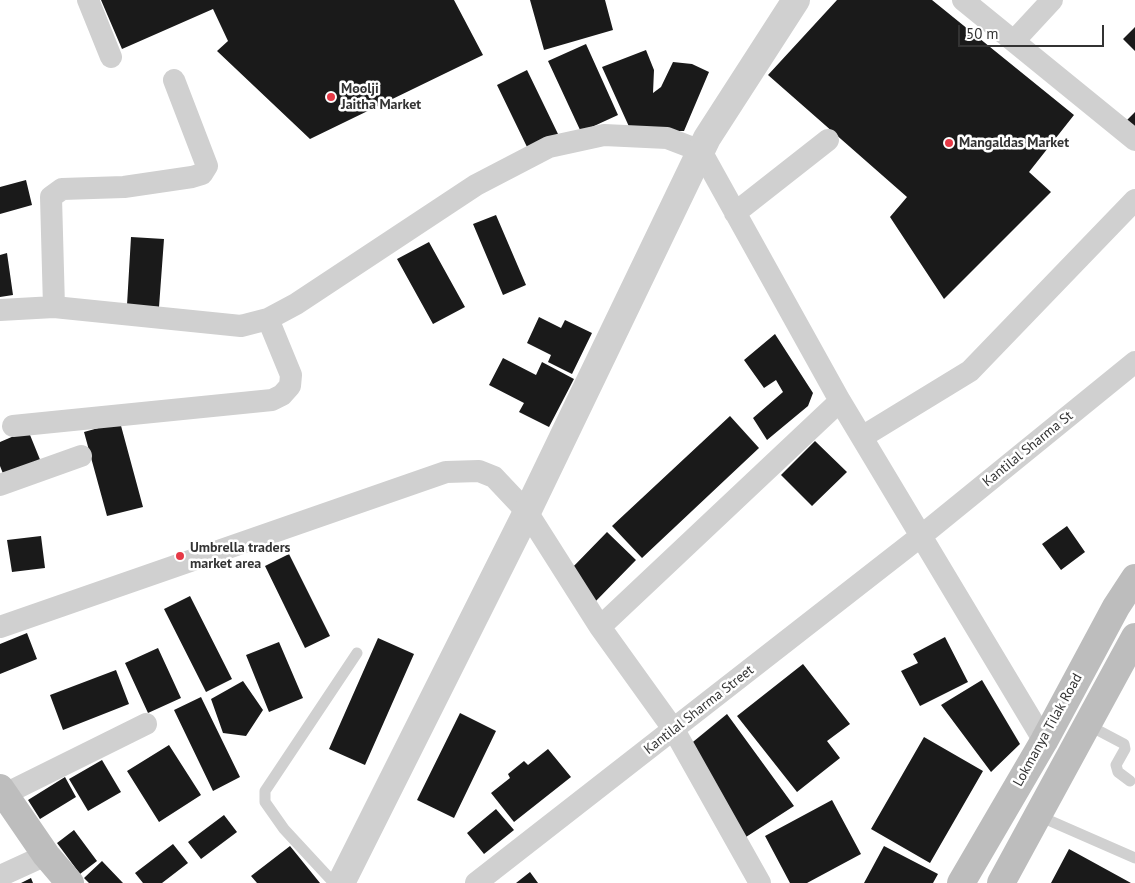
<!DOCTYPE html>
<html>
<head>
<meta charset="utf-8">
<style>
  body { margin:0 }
  #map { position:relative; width:1135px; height:883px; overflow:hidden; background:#fff; font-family:"PT Sans",sans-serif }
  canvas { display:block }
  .scale { position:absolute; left:958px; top:25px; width:146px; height:22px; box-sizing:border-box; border:2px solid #333; border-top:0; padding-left:6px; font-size:15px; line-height:18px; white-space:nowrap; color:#333; -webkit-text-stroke:4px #fff; paint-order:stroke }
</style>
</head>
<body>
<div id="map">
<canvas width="1135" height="883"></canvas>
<div class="scale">50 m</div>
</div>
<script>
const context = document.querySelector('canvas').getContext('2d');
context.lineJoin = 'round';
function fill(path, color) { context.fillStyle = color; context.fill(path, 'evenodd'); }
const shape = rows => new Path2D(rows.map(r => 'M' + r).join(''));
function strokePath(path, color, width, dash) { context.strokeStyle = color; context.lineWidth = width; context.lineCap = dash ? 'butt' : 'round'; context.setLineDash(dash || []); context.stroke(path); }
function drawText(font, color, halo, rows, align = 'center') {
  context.font = font + ' "PT Sans",sans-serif'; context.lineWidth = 5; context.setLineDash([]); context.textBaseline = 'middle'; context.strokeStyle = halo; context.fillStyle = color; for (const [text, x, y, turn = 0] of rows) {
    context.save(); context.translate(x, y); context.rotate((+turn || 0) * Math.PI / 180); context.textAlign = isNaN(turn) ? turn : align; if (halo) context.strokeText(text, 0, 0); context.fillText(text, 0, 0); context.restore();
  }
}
fill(shape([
  [101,0,454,0,483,55,310,139,217,51,228,41,213,9,122,49],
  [530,0,605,0,613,30,544,50],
  [837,0,932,0,1074,115,1029,172,1051,192,944,299,890,217,907,197,768,75],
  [1135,27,1135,51,1123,39],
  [586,44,618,115,581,132,548,61],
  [646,50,654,70,653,93,661,87,673,62,692,64,709,72,684,131,631,131,602,67],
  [527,70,558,134,528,149,497,85],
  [1135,112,1135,132,1125,122],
  [26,180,32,205,0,214,0,187],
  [496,215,526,285,503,295,473,224],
  [131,237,164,239,159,307,127,305],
  [429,242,465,307,433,324,397,259],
  [7,253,13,295,0,297,0,255],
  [539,317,561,328,565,320,592,333,572,374,548,362,551,355,527,343],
  [775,334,813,393,808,406,767,440,753,418,783,392,776,380,764,388,744,360],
  [503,358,536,375,542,362,574,379,549,427,519,412,524,403,489,385],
  [730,416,759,448,642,558,612,526],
  [120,422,143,507,107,516,84,432],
  [28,430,41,462,4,476,0,466,0,442],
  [815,441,847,472,812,506,781,475],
  [1067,526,1085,552,1061,570,1042,544],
  [607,532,636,560,594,603,570,570],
  [41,536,45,568,12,572,7,540],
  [289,554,330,636,305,648,265,566],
  [190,596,232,679,206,692,164,609],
  [27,633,37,659,0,674,0,644],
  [945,637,968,682,920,706,901,671,918,663,913,654],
  [378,638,414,654,365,765,329,749],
  [279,642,303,698,269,712,246,655],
  [158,648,181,698,148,713,125,663],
  [803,664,850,724,827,741,840,758,797,792,737,716],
  [116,670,129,704,63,730,50,695],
  [982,680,1020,744,991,772,941,705],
  [243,681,263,710,246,736,223,733,211,699],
  [201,697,240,777,213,791,174,710],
  [460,713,496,731,454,818,417,800],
  [727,714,794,806,746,837,688,746],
  [924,737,983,771,930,863,871,829],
  [169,745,201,795,159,822,127,771],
  [548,749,571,777,514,822,491,793,510,778,508,774,524,761,528,765],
  [102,760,121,792,88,811,69,779],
  [65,777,76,797,40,819,28,800],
  [832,800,861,854,807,883,790,883,765,836],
  [496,809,514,830,484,854,467,833],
  [224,815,237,832,201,859,188,842],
  [74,830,97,861,80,874,57,843],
  [173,844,188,863,162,883,143,883,135,873],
  [290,846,320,883,257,883,251,876],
  [884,846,938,874,933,883,864,883],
  [1069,849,1131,883,1051,883],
  [102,861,123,883,89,883,84,878],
  [530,872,538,883,516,883],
  [31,878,33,883,21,883]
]), '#1a1a1a');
strokePath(shape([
  [1088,725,1124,744,1125,749,1116,765,1118,772,1130,781],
  [1039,816,1135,858],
  [334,883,284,829,265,802,265,791,357,653]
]), '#d0d0d0', 11);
strokePath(shape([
  [88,0,111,57],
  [963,0,1135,140],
  [1014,41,1052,0],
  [735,213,828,140],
  [54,307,51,197,62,189,124,187,192,177,202,174,207,166,174,80],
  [0,310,54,307,241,326,268,319,296,304,476,185,549,147,604,135,667,138,701,151,840,401,1044,741],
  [13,426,272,400,282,395,290,386,291,375,268,319],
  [862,437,970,371,1135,200],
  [0,485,81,456],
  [0,627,446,472,479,471,494,477,527,512,600,627,674,730,760,883],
  [600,627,840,401],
  [3,795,146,724],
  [0,876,46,855],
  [476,883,921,536,1135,362]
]), '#d0d0d0', 22);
strokePath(shape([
  [341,883,527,512,707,138,796,0]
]), '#d0d0d0', 28);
strokePath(shape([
  [0,788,46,855,70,883],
  [961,883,1044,741,1116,607,1135,578],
  [1001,883,1135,637]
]), '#bdbdbd', 28);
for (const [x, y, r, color] of [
  [331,97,5,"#e63946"],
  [949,143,5,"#e63946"],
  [180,556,5,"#e63946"]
]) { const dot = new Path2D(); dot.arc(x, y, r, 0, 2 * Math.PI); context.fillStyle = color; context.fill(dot); strokePath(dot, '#fff', 2); }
drawText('bold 14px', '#333', '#fff', [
  ["Moolji",341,89],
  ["Jaitha Market",341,105],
  ["Mangaldas Market",959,143],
  ["Umbrella traders",190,548],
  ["market area",190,564]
], 'left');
drawText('14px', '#333', '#fff', [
  ["Kantilal Sharma St",1028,449,-39],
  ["Kantilal Sharma Street",699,710,-38],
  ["Lokmanya Tilak Road",1048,730,-61]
]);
</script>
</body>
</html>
